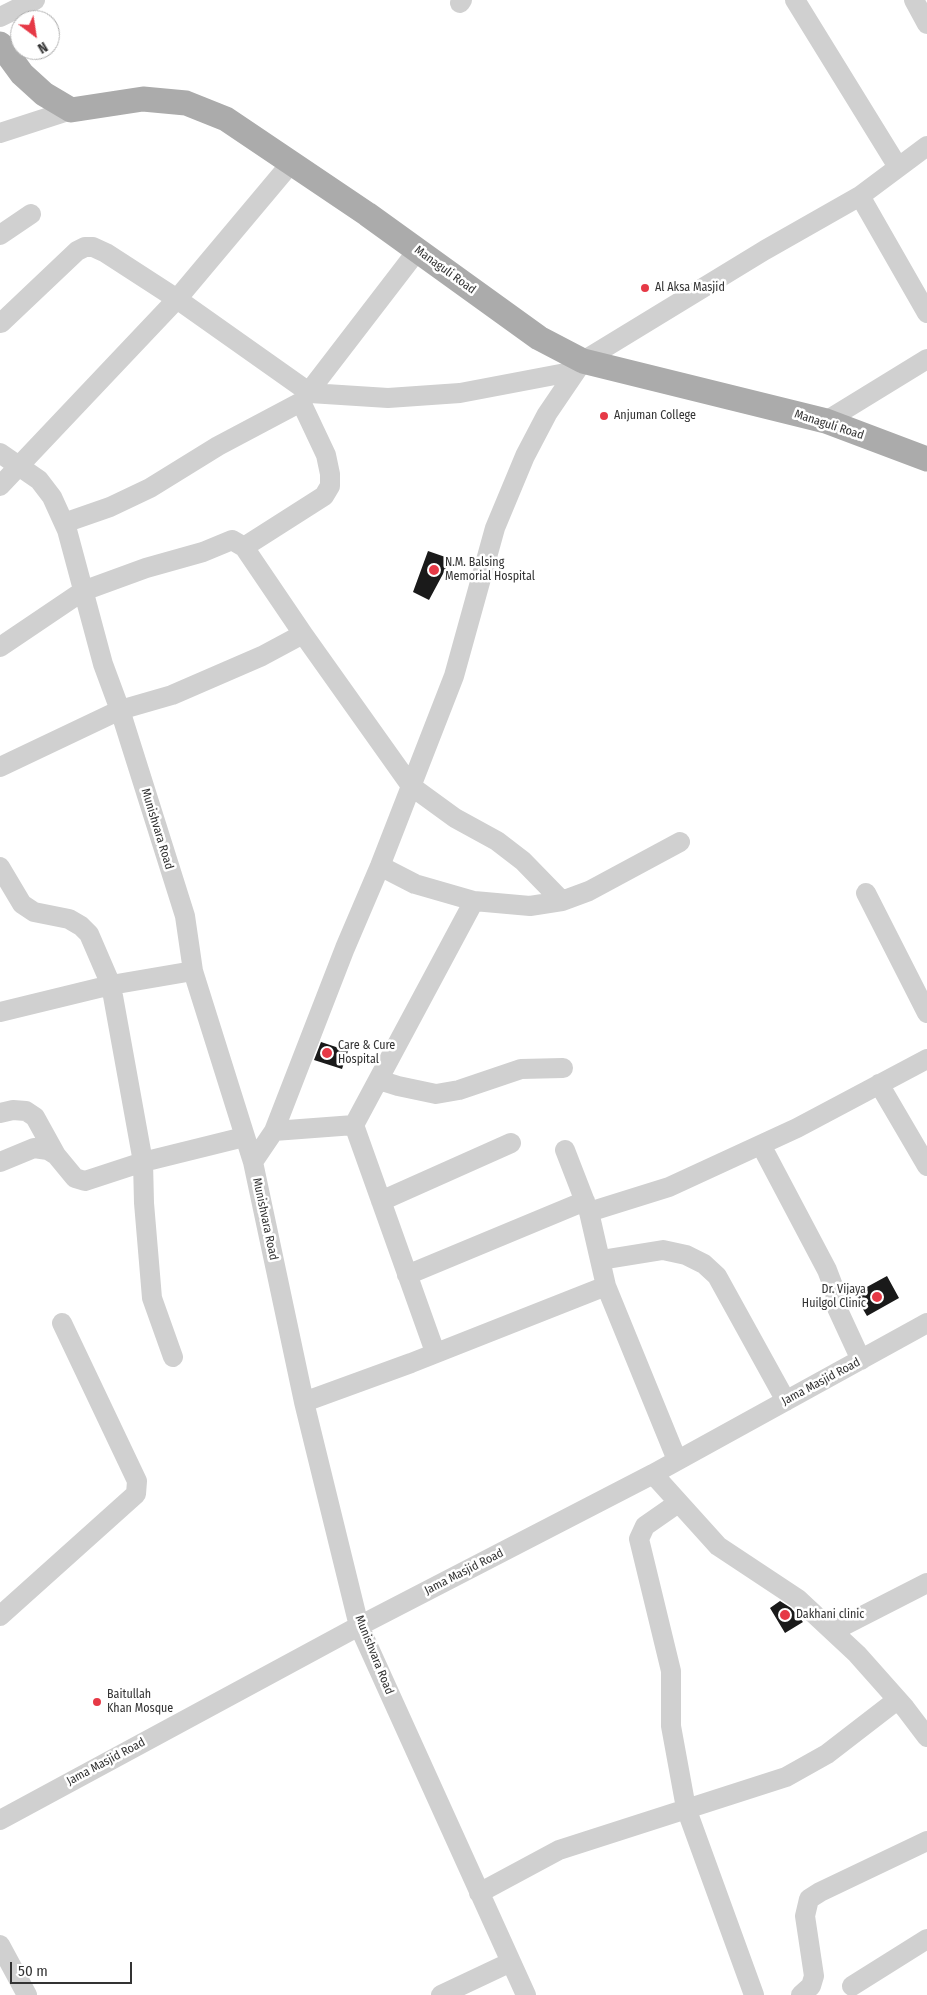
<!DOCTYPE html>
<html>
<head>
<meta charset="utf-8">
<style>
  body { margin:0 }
  #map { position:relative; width:927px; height:1995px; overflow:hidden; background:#fff; font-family:"Fira Sans Condensed",sans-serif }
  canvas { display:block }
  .north { position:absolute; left:10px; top:10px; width:50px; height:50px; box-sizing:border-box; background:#fff; border:1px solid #adadad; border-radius:50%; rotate:149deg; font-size:14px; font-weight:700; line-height:20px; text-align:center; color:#333 }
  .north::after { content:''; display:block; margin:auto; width:18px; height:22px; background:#e63946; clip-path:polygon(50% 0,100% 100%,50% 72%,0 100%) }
  .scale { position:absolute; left:10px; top:1962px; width:122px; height:22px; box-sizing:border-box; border:2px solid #333; border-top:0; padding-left:6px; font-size:15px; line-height:18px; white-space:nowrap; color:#333; -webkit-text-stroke:4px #fff; paint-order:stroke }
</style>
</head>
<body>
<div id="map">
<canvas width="927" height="1995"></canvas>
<div class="north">N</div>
<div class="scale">50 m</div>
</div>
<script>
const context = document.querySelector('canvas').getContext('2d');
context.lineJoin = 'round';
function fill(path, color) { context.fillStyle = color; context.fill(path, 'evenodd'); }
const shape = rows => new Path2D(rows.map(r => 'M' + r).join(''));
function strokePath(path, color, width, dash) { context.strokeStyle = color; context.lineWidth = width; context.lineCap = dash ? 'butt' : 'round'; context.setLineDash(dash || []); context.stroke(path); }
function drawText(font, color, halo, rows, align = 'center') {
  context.font = font + ' "Fira Sans Condensed",sans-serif'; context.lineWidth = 5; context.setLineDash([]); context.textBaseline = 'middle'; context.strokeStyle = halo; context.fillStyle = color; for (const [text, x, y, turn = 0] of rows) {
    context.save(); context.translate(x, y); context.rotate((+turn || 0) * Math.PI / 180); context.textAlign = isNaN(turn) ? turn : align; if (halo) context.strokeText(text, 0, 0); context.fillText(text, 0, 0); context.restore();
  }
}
fill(shape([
  [428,551,451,559,429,600,413,592],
  [321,1042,348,1051,342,1069,314,1060],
  [887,1276,899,1298,867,1316,854,1294],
  [780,1601,791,1608,803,1622,785,1633,770,1608]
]), '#1a1a1a');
strokePath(shape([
  [795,0,898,167],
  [914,0,927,24],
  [460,3,462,0],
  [0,17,35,0],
  [0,133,71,110],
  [860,196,927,313],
  [0,235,31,214],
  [1,323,77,251,85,247,93,247,106,253,177,299,310,393,388,398,460,393,576,371],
  [826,421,927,359],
  [0,453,39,480,52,497,67,530,103,664,120,710,185,916,193,971,253,1162,304,1402,359,1626,526,1995],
  [0,486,177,299,292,162],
  [64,523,110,507,150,488,218,446,301,402,417,251],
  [244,547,324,496,330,486,330,474,326,455,301,402],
  [0,647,83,591,146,568,203,552,232,540,244,547,303,634,411,786,455,818,497,841,523,861,562,901],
  [0,767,120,710,172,695,262,656,303,634],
  [380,866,415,884,474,901,530,906,562,901,589,891,680,842],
  [0,867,22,904,34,912,69,919,81,926,89,934,111,985,143,1162,144,1203,152,1298,173,1357],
  [866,893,927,1013],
  [0,1012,111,985,193,971],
  [379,1080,398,1086,436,1094,459,1090,521,1069,563,1068],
  [879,1084,927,1166],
  [0,1113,13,1110,26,1111,35,1117,56,1155],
  [354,1125,474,901],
  [274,1131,354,1125,435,1352],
  [761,1145,827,1270,835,1291,837,1308,861,1360],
  [565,1150,589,1212,606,1286,677,1460],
  [0,1162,34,1148,48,1150,56,1155,75,1178,85,1181,143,1162,244,1137],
  [253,1162,274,1131,345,948,380,866,454,676,495,528,525,456,547,414,583,361,765,250,860,196,927,146],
  [381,1201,511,1143],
  [589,1212,669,1187,797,1128,927,1059],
  [601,1260,663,1250,686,1255,704,1264,717,1276,786,1401],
  [407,1275,585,1201],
  [304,1402,411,1363,606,1286],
  [653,1474,718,1546,798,1599,857,1654,905,1708,927,1737],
  [678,1503,645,1526,639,1539,671,1671,671,1726,686,1808,754,1995],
  [0,1616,136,1494,137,1481,62,1323],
  [833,1631,927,1583],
  [0,1820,359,1626,653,1474,927,1323],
  [479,1893,559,1850,786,1777,827,1754,897,1700],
  [0,1945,27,1995],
  [852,1986,927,1939],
  [441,1995,511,1962],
  [801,1995,811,1986,814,1976,805,1916,809,1899,820,1892,927,1841]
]), '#d0d0d0', 20);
strokePath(shape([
  [0,44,22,74,44,94,71,110,143,99,186,103,226,119,367,214,539,338,583,361,826,421,927,459]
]), '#ababab', 25);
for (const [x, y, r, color] of [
  [645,288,5,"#e63946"],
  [604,416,5,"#e63946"],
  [434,570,6,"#e63946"],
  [327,1053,6,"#e63946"],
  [877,1297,6,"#e63946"],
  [785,1615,6,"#e63946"],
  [97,1702,5,"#e63946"]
]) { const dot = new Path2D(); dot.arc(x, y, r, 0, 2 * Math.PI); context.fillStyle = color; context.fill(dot); strokePath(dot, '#fff', 2); }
drawText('12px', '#333', '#fff', [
  ["Managuli Road",445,270,36],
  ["Managuli Road",829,425,18],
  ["Munishvara Road",157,829,73],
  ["Munishvara Road",265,1219,78],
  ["Jama Masjid Road",821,1382,-28],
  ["Jama Masjid Road",464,1572,-27],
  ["Munishvara Road",374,1655,68],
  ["Jama Masjid Road",106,1762,-28]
]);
drawText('12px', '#333', '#fff', [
  ["Al Aksa Masjid",655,288],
  ["Anjuman College",614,416],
  ["N.M. Balsing",445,563],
  ["Memorial Hospital",445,577],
  ["Care & Cure",338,1046],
  ["Hospital",338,1060],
  ["Dr. Vijaya",866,1290,"right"],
  ["Huilgol Clinic",866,1304,"right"],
  ["Dakhani clinic",796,1615],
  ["Baitullah",107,1695],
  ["Khan Mosque",107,1709]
], 'left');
</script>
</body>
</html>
